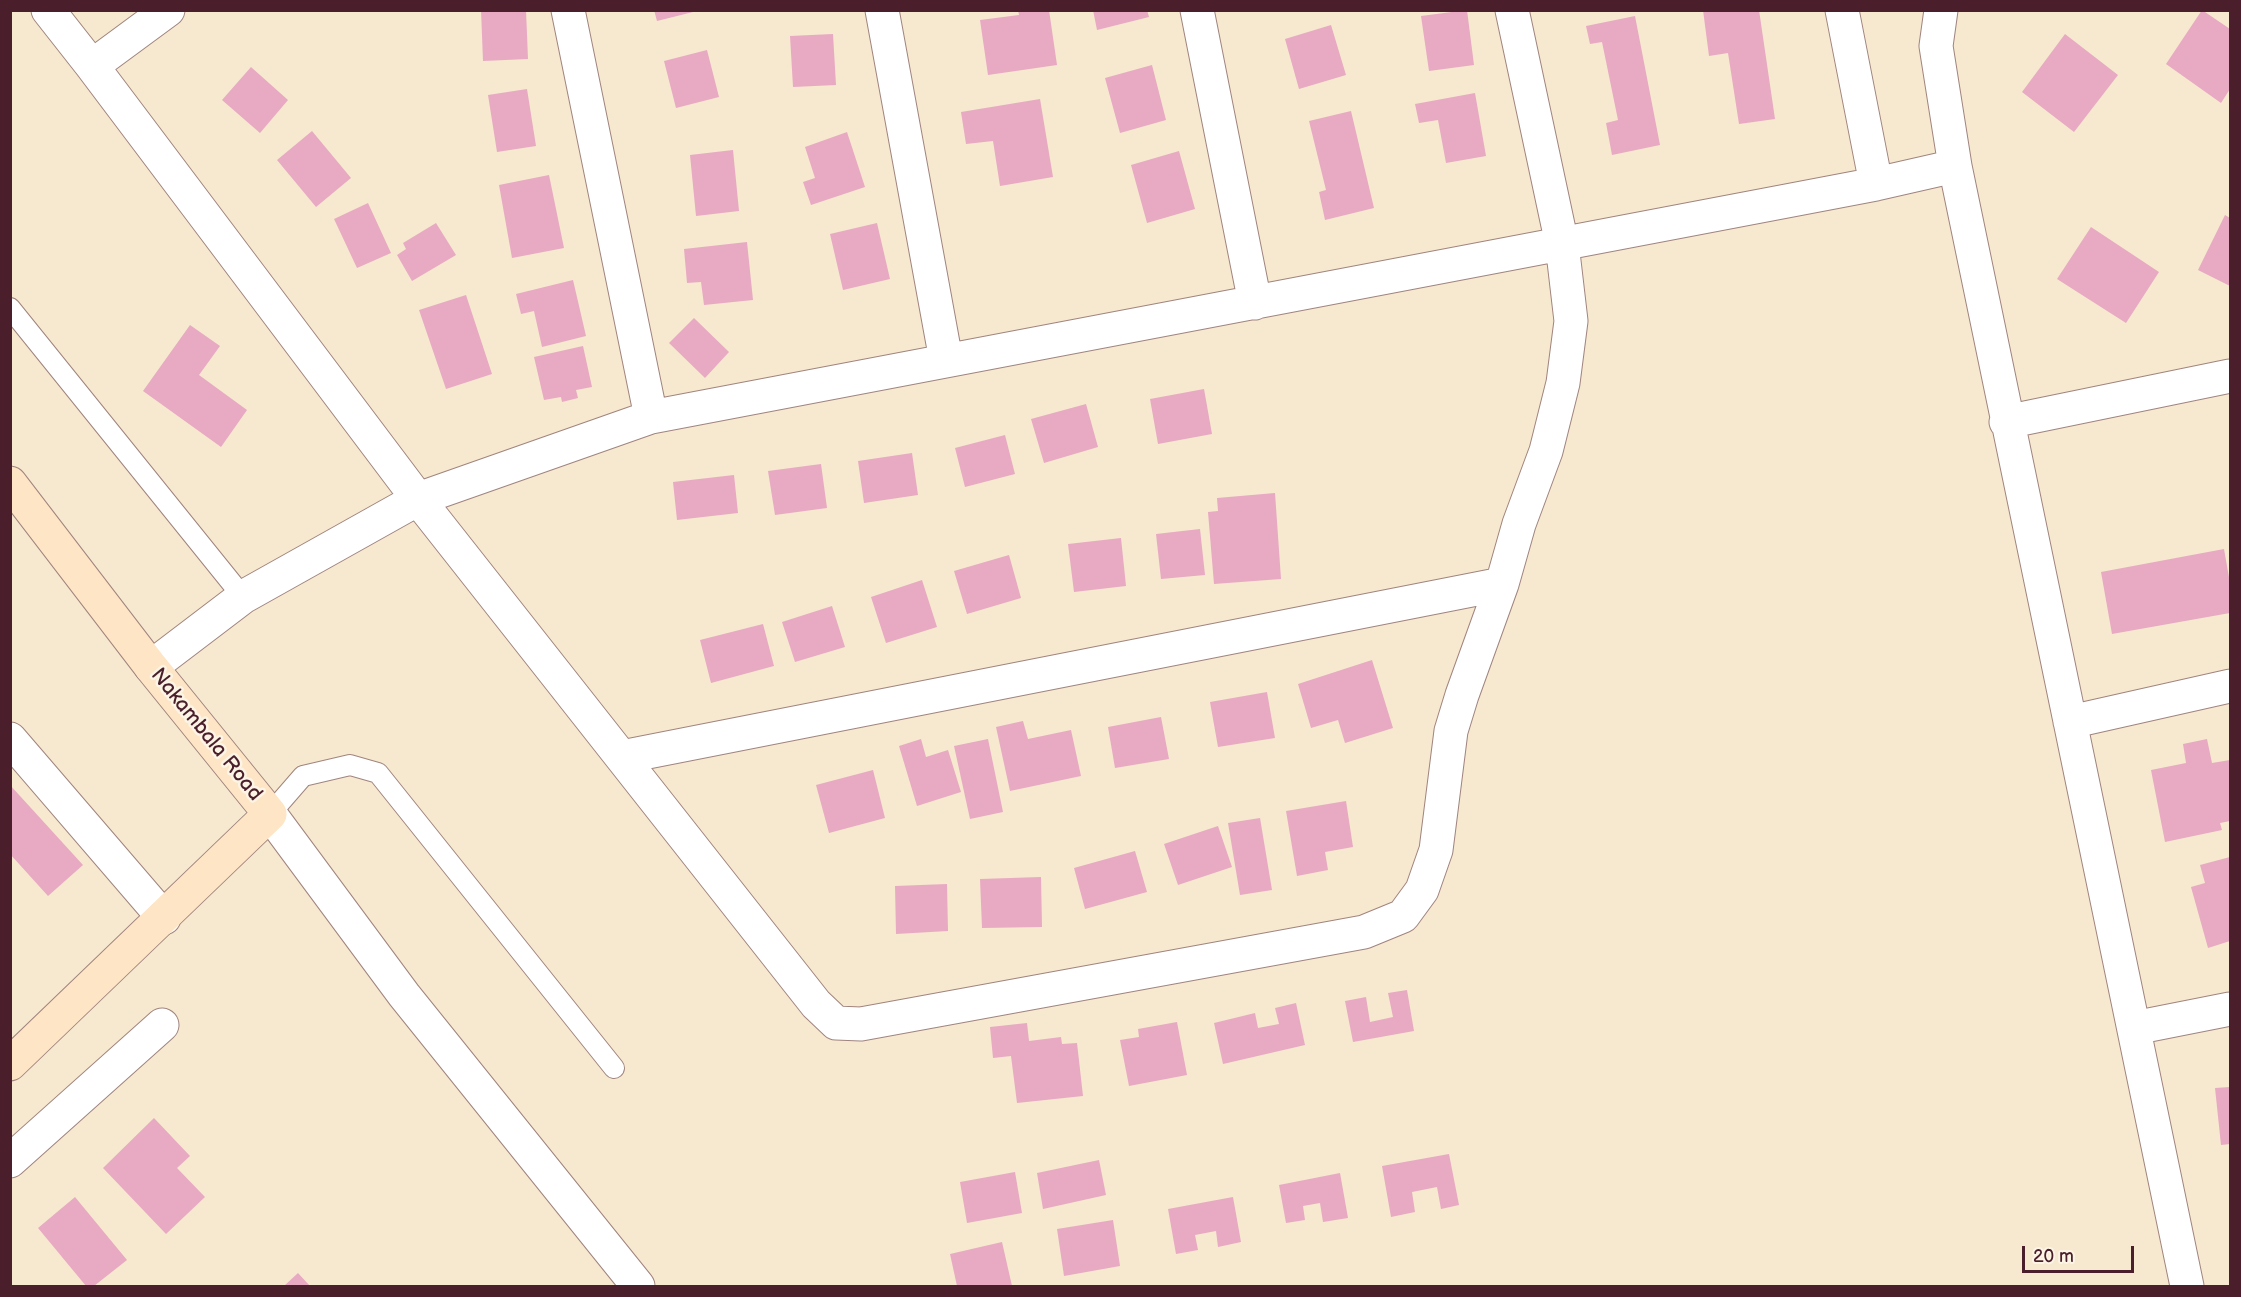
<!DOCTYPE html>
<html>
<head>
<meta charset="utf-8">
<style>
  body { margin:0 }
  #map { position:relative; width:2241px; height:1297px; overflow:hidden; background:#f7e8d0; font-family:"Balsamiq Sans",sans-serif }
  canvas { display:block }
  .frame { position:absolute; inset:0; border:12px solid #4a1f2b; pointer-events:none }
  .scale { position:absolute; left:2022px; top:1246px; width:112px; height:27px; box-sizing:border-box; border:3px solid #4a1f2b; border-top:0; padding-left:8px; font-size:18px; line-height:21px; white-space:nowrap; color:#4a1f2b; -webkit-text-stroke:4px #fcf5e5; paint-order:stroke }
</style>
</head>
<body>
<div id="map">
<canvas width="2241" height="1297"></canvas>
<div class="frame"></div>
<div class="scale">20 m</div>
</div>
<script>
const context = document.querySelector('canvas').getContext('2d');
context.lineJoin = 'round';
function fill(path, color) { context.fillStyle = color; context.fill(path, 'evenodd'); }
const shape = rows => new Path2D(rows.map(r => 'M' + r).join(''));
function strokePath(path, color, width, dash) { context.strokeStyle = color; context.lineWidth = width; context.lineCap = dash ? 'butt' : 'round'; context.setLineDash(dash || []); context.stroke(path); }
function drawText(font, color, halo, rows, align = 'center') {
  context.font = font + ' "Balsamiq Sans",sans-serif'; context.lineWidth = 5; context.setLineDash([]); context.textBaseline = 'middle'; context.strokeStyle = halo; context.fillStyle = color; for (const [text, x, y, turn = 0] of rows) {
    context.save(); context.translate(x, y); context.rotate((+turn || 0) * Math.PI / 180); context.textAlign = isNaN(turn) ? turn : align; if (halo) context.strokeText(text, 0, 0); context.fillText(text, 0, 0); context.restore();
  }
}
fill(shape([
  [481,10,526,10,528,59,483,61],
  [654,10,697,10,697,11,657,21],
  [1018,10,1049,10,1057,65,988,75,980,20,1019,15],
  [1093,10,1147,10,1149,17,1097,30],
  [1467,10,1474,65,1429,71,1421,16],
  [1703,10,1759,10,1775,119,1739,124,1728,53,1709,56],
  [2202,10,2230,29,2230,89,2221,103,2166,64],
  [1635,16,1660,145,1612,155,1606,123,1618,120,1602,42,1590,44,1586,26],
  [1331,25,1346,75,1299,89,1285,39],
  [833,34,836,85,793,87,790,36],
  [2065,34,2118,75,2074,132,2022,92],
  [707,50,719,97,676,108,664,61],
  [1152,65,1166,120,1120,133,1105,78],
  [251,67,288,100,260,133,222,100],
  [527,89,536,146,497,152,488,95],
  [1475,93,1486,156,1446,163,1438,120,1419,123,1415,104],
  [1040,99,1053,177,1000,186,993,141,966,144,961,112],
  [1351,111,1374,208,1325,220,1319,192,1326,190,1309,121],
  [312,131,351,178,316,207,277,160],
  [847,132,865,187,811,205,803,182,815,178,805,147],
  [733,150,739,211,696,216,690,155],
  [1179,151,1195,209,1147,223,1131,165],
  [549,175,564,248,512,258,499,185],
  [368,203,391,253,357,268,334,219],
  [2225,215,2230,218,2230,286,2198,270],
  [436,223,456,255,412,281,397,255,406,249,403,243],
  [877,223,890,279,843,290,830,234],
  [2091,227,2159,272,2126,323,2057,279],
  [747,242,753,300,704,305,701,282,687,283,684,249],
  [573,280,586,336,542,347,534,311,521,314,516,294],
  [466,295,492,374,446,389,419,310],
  [694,318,729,352,705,378,669,343],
  [190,325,220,346,199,375,247,410,221,447,143,391],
  [583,346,592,387,576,390,578,398,562,402,561,397,544,400,534,357],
  [1204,389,1212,434,1158,444,1150,399],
  [1086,404,1098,447,1044,463,1031,419],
  [1005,435,1015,474,965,487,955,448],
  [912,453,918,495,864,503,858,461],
  [821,464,827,508,775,515,768,471],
  [734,475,738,513,677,520,673,482],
  [1275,493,1281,579,1214,584,1208,512,1218,511,1217,498],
  [1200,529,1205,575,1161,579,1156,534],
  [1121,538,1126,586,1074,592,1068,544],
  [2224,549,2230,583,2230,613,2112,634,2101,572],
  [1009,555,1021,598,967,614,954,571],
  [922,580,937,627,886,643,871,597],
  [832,606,845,647,795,662,782,622],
  [763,624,774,666,711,683,700,640],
  [1372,660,1393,728,1345,743,1338,720,1311,728,1298,684],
  [1267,692,1275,738,1218,747,1210,702],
  [1161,717,1169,759,1115,768,1108,727],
  [1023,721,1028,739,1071,730,1081,776,1010,791,996,727],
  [921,739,926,757,948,750,961,792,917,806,899,746],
  [988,739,1003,812,970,819,954,746],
  [2207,739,2212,763,2230,760,2230,821,2220,823,2222,830,2165,842,2151,770,2186,763,2183,744],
  [873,770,885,818,829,833,816,785],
  [10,785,83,865,48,896,10,854],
  [1346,801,1353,847,1325,852,1328,870,1297,876,1286,811],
  [1260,818,1272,890,1240,895,1228,823],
  [1218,826,1232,867,1178,885,1164,844],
  [1135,851,1147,892,1085,909,1074,868],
  [2230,857,2230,941,2208,948,2191,887,2205,883,2200,865],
  [1041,877,1042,927,982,928,980,879],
  [947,884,948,931,896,934,895,886],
  [1407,990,1414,1031,1353,1042,1345,1001,1366,997,1370,1022,1393,1017,1388,993],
  [1296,1003,1305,1045,1223,1064,1214,1023,1255,1013,1258,1028,1279,1024,1275,1008],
  [1177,1022,1187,1075,1129,1086,1120,1040,1139,1037,1138,1029],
  [1027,1023,1029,1041,1061,1037,1062,1044,1077,1043,1083,1096,1017,1103,1011,1056,993,1058,990,1027],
  [2230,1087,2230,1144,2221,1145,2215,1088],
  [154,1118,190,1156,177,1168,205,1197,166,1234,103,1168],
  [1449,1154,1459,1205,1441,1209,1437,1187,1412,1192,1415,1212,1391,1217,1382,1166],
  [1099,1160,1106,1195,1043,1209,1037,1173],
  [1015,1172,1022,1213,967,1223,960,1182],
  [1340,1173,1348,1218,1323,1222,1320,1203,1303,1206,1305,1220,1286,1223,1279,1185],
  [75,1197,127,1260,94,1286,86,1286,38,1228],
  [1233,1197,1241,1242,1218,1247,1216,1231,1195,1235,1198,1250,1176,1254,1168,1209],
  [1113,1220,1120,1266,1064,1276,1057,1229],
  [1002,1242,1012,1286,957,1286,950,1254],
  [298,1273,310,1286,284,1286]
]), '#e7aac2');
const service = shape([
  [10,308,243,597],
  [270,814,303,776,350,765,378,773,614,1068]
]);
const minor = shape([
  [48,10,92,66],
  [168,10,92,66,418,499,816,1004,836,1023,861,1024,1364,932,1403,916,1422,890,1436,850,1451,731,1462,695,1502,584,1519,524,1546,451,1563,383,1571,321,1562,244,1512,10],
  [568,10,651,417],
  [882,10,946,360],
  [1197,10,1255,303],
  [1842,10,1876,184],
  [1941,10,1936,46,1955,166,2187,1286],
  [2006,422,2230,376],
  [151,667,243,597,418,499,651,417,1876,184,1955,166],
  [2070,722,2230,686],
  [10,739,164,918],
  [622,757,1502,584],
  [270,814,404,995,638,1286],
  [2134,1028,2230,1009],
  [10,1161,162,1025]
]);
const secondary = shape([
  [10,483,151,667,270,814,10,1064]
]);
strokePath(service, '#a0847e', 22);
strokePath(minor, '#a0847e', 35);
strokePath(secondary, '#a0847e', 35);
strokePath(service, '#fff', 20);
strokePath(minor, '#fff', 33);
strokePath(secondary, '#fde5c5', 33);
drawText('21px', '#4a1f2b', '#fcf5e5', [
  ["Nakambala Road",206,735,51]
]);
</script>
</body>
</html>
